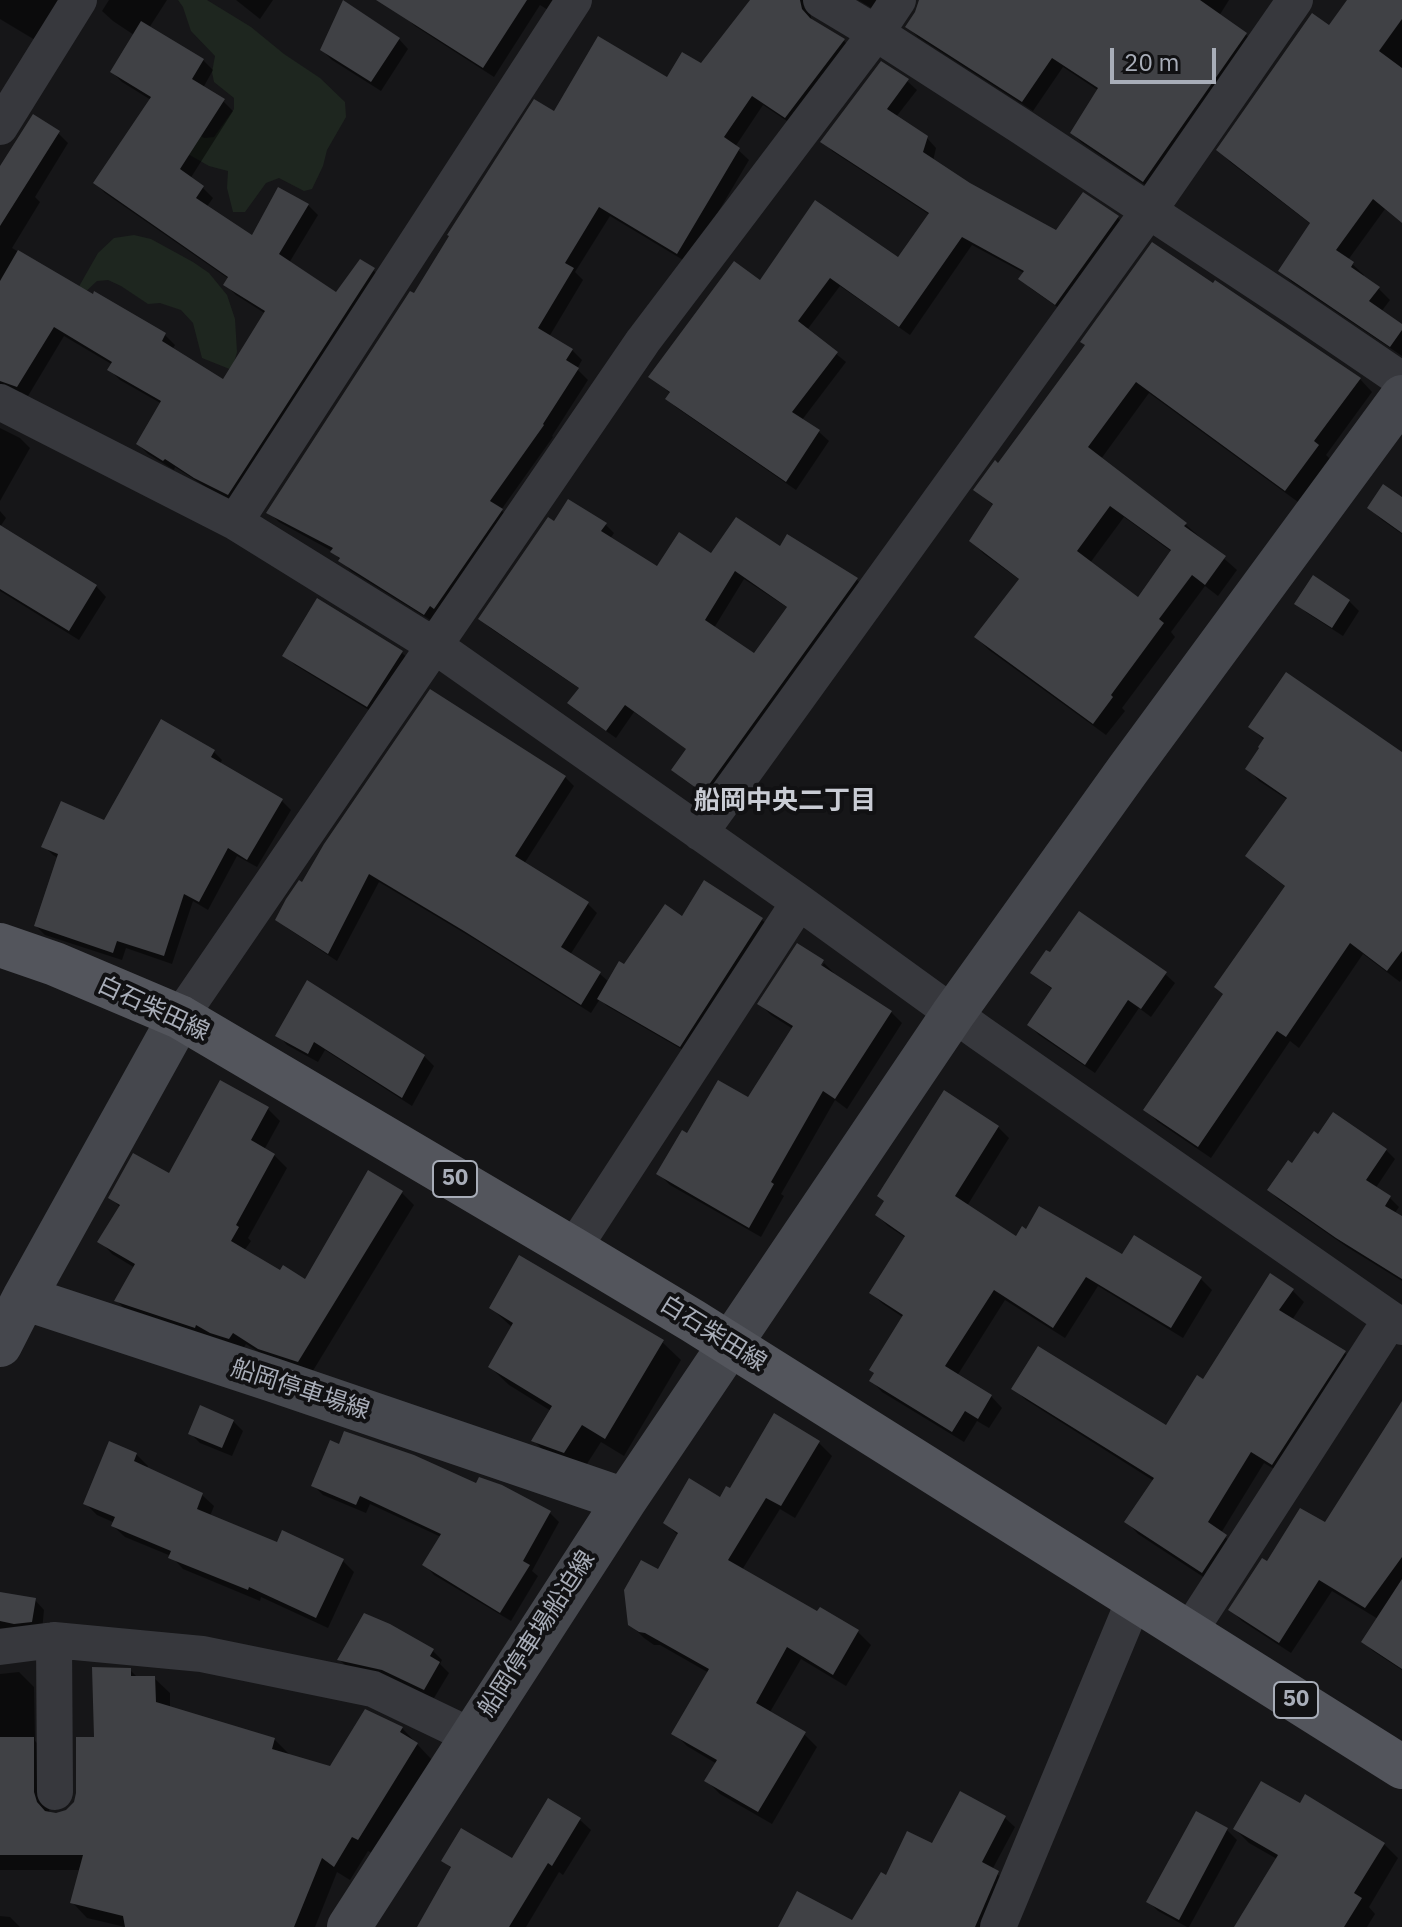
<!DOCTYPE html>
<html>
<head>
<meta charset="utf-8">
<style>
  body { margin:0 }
  #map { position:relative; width:1402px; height:1927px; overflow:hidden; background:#161618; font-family:"IBM Plex Sans",sans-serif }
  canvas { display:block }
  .scale { position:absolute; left:1110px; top:48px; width:106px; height:36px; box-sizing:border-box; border:4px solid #a8adb8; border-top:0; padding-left:10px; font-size:24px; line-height:28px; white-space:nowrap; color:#a8adb8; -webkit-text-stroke:6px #111113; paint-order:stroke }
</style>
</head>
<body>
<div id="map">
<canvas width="1402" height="1927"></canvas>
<div class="scale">20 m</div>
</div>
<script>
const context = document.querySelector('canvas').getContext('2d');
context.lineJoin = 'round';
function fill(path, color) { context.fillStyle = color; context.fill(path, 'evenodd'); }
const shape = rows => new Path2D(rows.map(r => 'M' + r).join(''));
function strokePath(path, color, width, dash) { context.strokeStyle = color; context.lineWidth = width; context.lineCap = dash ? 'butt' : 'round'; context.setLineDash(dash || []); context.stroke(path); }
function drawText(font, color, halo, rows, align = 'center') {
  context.font = font + ' "IBM Plex Sans","Noto Sans JP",sans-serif'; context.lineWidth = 8; context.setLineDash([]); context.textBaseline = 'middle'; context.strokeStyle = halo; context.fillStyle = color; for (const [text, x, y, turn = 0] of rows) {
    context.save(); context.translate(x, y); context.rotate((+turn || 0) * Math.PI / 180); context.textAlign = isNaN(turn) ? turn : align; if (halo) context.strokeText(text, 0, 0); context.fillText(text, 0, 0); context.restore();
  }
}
fill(shape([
  [178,0,207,0,251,27,284,54,320,78,345,102,346,117,327,150,323,166,312,189,304,191,279,178,266,183,245,212,233,212,227,188,228,171,209,166,186,153,180,121,204,138,214,137,234,109,234,98,214,82,212,72,215,56,191,31,183,7],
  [134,235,151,239,193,262,209,273,227,295,235,319,237,352,232,370,202,358,193,323,181,310,160,303,148,304,121,286,108,280,97,281,65,311,98,253,114,238]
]), '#1e261f');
fill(shape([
  [0,0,59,0,35,40,0,19],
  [109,0,167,0,149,28,203,60,213,70,203,88,223,101,233,111,190,179,203,188,213,198,206,208,252,238,308,205,318,215,289,263,336,295,373,270,383,280,238,503,206,487,175,467,174,470,148,454,138,444,162,404,120,380,110,370,113,365,64,336,28,396,21,392,0,394,0,170,58,133,68,143,35,197,40,202,12,248,93,296,165,335,175,345,172,350,223,382,266,314,236,295,226,285,229,279,105,193,95,183,151,100,122,82,112,72,134,35,113,21,102,11],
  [236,0,273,0,260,19],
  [415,0,566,0,556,15,540,5,494,77,415,26,404,16],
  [752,0,813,0,810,12,812,22,844,41,854,51,796,127,763,105,735,147,749,160,688,263,610,216,575,272,583,280,549,337,572,350,582,360,577,369,588,380,552,436,553,437,501,510,512,520,435,623,351,571,332,551,279,522,269,512,414,296,554,114,668,80,701,65],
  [858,0,889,0,880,13],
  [920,0,1229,0,1219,16,1245,34,1256,44,1154,191,1082,143,1072,133,1099,91,1063,67,1033,111,918,37,908,27,917,13],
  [1350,0,1402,0,1402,223,1385,209,1348,260,1364,275,1363,277,1378,288,1390,300,1381,312,1402,327,1402,356,1292,282,1280,271,1312,225,1230,162,1219,150,1330,28],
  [399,39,408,49,381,91,332,60,322,50],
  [907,81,917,90,896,117,927,138,936,148,933,161,969,185,1057,233,1083,195,1118,218,1127,227,1066,313,1030,288,1021,278,1024,273,972,245,910,335,840,286,807,330,846,362,802,420,819,432,829,441,796,490,677,408,667,399,671,394,650,376,760,283,899,260,930,215,832,151,823,141],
  [1087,345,1360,379,1372,392,1326,455,1330,459,1298,502,1149,393,1101,459,1185,524,1237,570,1218,596,1205,586,1171,632,1175,637,1122,708,1125,711,1106,735,989,650,976,637,1020,580,984,554,971,541,994,506,976,490,999,466],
  [1124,517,1172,552,1138,599,1090,563],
  [0,428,20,438,30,448,0,501],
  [1402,499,1402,534,1382,520,1369,508],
  [0,511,6,518,0,527,96,586,106,597,79,640,0,591],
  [555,524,605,524,614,533,610,539,657,568,711,556,780,548,857,580,866,588,713,800,683,779,674,770,688,750,634,712,616,738,579,712,570,703,580,689,490,628,481,619],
  [744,579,788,608,754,655,714,628],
  [318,600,402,653,412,662,377,715,295,665,285,656],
  [1349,601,1359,611,1343,636,1307,613,1297,604],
  [1251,727,1402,754,1402,979,1400,982,1363,954,1299,1048,1290,1041,1211,1158,1158,1122,1146,1110,1224,995,1286,887,1260,868,1247,855,1288,800,1259,781,1247,768,1264,740],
  [213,751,222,760,220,764,282,801,291,810,257,867,237,856,208,910,193,901,172,964,126,948,122,960,45,935,36,926,58,858,53,855,44,846,105,822],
  [565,777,574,786,524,864,588,904,597,913,570,955,600,974,609,982,682,918,705,883,762,920,770,927,688,1053,607,1006,600,999,591,1013,476,940,379,882,337,961,287,928,278,919,303,884],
  [824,963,834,973,832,975,891,1012,902,1023,847,1109,835,1100,781,1194,784,1196,761,1237,670,1185,659,1174,688,1136,748,1099,793,1029,771,1015,760,1004,817,974],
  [1032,973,1165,974,1175,983,1151,1017,1139,1008,1095,1073,1039,1035,1029,1025,1053,990],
  [278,1035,424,1056,434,1066,412,1106,325,1050,318,1062,287,1045],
  [268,1109,280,1121,264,1150,274,1155,287,1168,248,1238,251,1241,244,1251,280,1273,306,1281,402,1193,414,1205,311,1374,273,1361,246,1344,242,1351,129,1313,117,1301,135,1268,112,1254,100,1241,120,1207,111,1198,170,1176],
  [1334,1115,1386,1150,1395,1159,1375,1189,1390,1198,1399,1207,1394,1214,1402,1219,1402,1281,1347,1247,1278,1199,1269,1190,1319,1137],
  [998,1127,1009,1138,967,1206,1017,1239,1123,1257,1201,1279,1212,1290,1183,1338,1098,1286,1065,1338,1005,1300,957,1376,991,1396,1002,1408,989,1428,977,1421,964,1442,882,1392,871,1380,904,1318,883,1304,871,1293,906,1238,888,1226,877,1215],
  [1292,1290,1304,1302,1292,1320,1344,1352,1356,1364,1284,1475,1264,1463,1221,1533,1237,1548,1214,1584,1138,1534,1127,1522,1154,1481,1026,1400,1014,1389,1167,1428,1204,1382],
  [491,1308,662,1342,681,1360,624,1456,601,1442,583,1470,552,1459,534,1441,551,1411,509,1385,490,1367,513,1328],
  [233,1421,243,1431,232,1456,200,1443,190,1433],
  [1402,1439,1402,1670,1373,1651,1363,1641,1378,1619,1332,1591,1291,1653,1242,1621,1231,1610,1268,1564,1326,1525],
  [819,1443,832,1456,795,1518,780,1509,742,1570,818,1614,820,1610,858,1632,871,1645,846,1686,801,1659,770,1712,804,1734,817,1747,772,1824,720,1794,707,1781,717,1764,687,1746,674,1733,709,1673,660,1645,654,1645,644,1638,630,1624,679,1536,665,1523,721,1500,730,1491],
  [136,1454,148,1466,147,1469,202,1495,214,1506,210,1516,278,1544,342,1560,354,1572,328,1628,261,1597,260,1601,183,1569,171,1556,125,1537,113,1526,115,1523,97,1515,85,1503],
  [313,1485,477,1486,549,1512,559,1522,532,1571,538,1576,511,1621,434,1575,425,1565,441,1537,370,1504,366,1513,323,1495],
  [0,1594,35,1600,44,1610,42,1631,0,1638],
  [432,1650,442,1660,440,1664,449,1673,434,1698,349,1669,340,1660],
  [130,1670,138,1678,154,1678,170,1693,170,1708,274,1739,290,1755,331,1769,366,1711,402,1728,432,1760,374,1854,368,1851,350,1880,337,1872,315,1927,125,1927,87,1918,72,1902,81,1870,0,1870,0,1674,19,1672,34,1687,35,1741,48,1754,49,1810,50,1814,54,1815,67,1811,75,1803,96,1739],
  [961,1794,1005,1818,1015,1827,992,1870,1007,1882,988,1927,897,1927,887,1878,933,1845],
  [549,1800,580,1820,591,1830,563,1875,559,1872,526,1927,419,1927,452,1869,444,1861,512,1861],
  [1300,1805,1384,1844,1398,1858,1369,1907,1375,1914,1367,1927,1236,1927,1277,1859,1249,1843,1235,1829],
  [1196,1813,1227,1830,1237,1840,1189,1927,1187,1927,1158,1911,1149,1902],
  [0,1916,10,1917,20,1927,0,1927]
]), '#0007');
fill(shape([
  [343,0,400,38,371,82,320,50],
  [376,0,527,0,483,68],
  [750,0,800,0,802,9,810,18,845,39,785,118,752,96,724,137,740,148,677,254,599,207,565,263,574,268,538,328,573,349,566,360,579,368,543,424,544,425,490,501,503,509,434,609,430,606,424,615,338,561,340,558,330,552,333,548,266,513,410,291,414,293,449,236,447,235,534,99,554,111,598,36,667,77,682,52,701,63],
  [919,0,1200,0,1247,33,1143,182,1070,133,1098,88,1052,58,1022,102,905,27,915,12],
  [1347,0,1402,0,1402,19,1379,51,1402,68,1402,223,1373,199,1336,250,1354,262,1351,267,1380,287,1369,301,1402,324,1402,330,1390,347,1278,271,1310,223,1216,150,1312,13,1329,25],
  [141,21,204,59,192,79,225,99,180,169,204,186,196,198,252,235,278,187,309,204,279,254,336,292,360,259,375,268,228,495,194,478,165,459,163,461,136,444,161,401,107,370,112,362,54,327,17,387,0,381,0,281,18,250,93,294,94,291,166,333,162,341,223,379,265,311,223,285,228,277,93,183,151,97,110,72],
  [881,61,909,79,887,109,928,136,923,152,970,183,1056,230,1083,192,1119,216,1055,305,1018,279,1024,271,962,237,899,327,830,278,798,321,838,352,792,412,820,430,786,482,665,399,670,392,648,377,734,261,760,280,815,200,898,257,929,213,820,142],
  [33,114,60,131,0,226,0,166],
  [1152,242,1213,283,1215,280,1361,378,1314,441,1319,445,1285,491,1136,382,1088,447,1187,523,1184,526,1226,556,1205,585,1192,575,1159,619,1164,623,1111,695,1113,697,1093,724,974,637,1019,579,969,541,993,504,973,490,995,460,998,463,1085,345,1080,342],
  [1110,506,1171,550,1138,597,1077,551],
  [1383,484,1402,497,1402,533,1367,508],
  [568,499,607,523,601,531,657,566,679,532,711,553,736,517,780,546,787,534,858,578,703,793,671,770,686,749,625,705,606,731,567,703,579,688,478,619,548,517,554,521],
  [735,571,787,607,754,653,705,620],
  [0,525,97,585,69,631,0,589],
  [1313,575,1350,600,1332,628,1294,604],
  [317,598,403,651,367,707,282,656],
  [1286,672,1402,752,1402,951,1387,971,1350,943,1286,1037,1277,1031,1198,1147,1143,1110,1223,994,1214,987,1285,886,1245,856,1287,798,1245,769,1259,748,1258,747,1264,738,1248,727],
  [430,689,566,776,515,856,589,902,561,947,601,972,581,1005,464,931,369,874,328,954,275,920,286,899,299,880,302,882,324,844],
  [161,719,215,750,211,757,283,799,247,860,228,848,199,902,184,894,164,956,117,941,113,953,34,926,58,854,41,847,61,801,104,820],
  [704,880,763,918,680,1047,597,999,619,961,624,964,665,904,682,916],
  [1079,911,1167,972,1141,1009,1128,1000,1085,1065,1027,1025,1052,988,1030,973,1046,950,1050,952],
  [797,943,824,960,821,965,892,1011,835,1099,823,1091,771,1182,774,1184,749,1228,656,1174,682,1130,687,1133,718,1080,748,1097,793,1026,757,1004],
  [307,980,425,1055,402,1098,314,1042,308,1054,275,1036],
  [220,1080,269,1107,251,1140,275,1154,236,1225,239,1227,231,1241,280,1270,283,1265,305,1279,368,1170,403,1191,298,1362,258,1349,233,1333,229,1339,210,1333,196,1325,195,1328,114,1301,135,1264,97,1242,120,1205,108,1198,133,1153,169,1173],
  [944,1090,999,1126,955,1196,1016,1236,1022,1226,1026,1229,1039,1206,1122,1254,1134,1235,1202,1277,1171,1328,1086,1277,1053,1328,994,1290,945,1366,992,1395,978,1419,965,1411,952,1432,869,1381,874,1373,869,1370,903,1315,869,1293,905,1236,875,1215,884,1201,877,1196],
  [1333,1112,1387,1149,1366,1180,1391,1196,1385,1206,1402,1216,1402,1279,1336,1238,1267,1190,1288,1160,1292,1163,1314,1131,1318,1134],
  [519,1255,664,1340,605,1439,582,1425,564,1453,531,1441,552,1406,488,1367,513,1323,489,1308],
  [1270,1273,1294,1289,1279,1310,1346,1351,1272,1465,1251,1452,1208,1522,1227,1535,1202,1573,1124,1522,1154,1478,1011,1389,1038,1346,1166,1425,1197,1375,1203,1379],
  [1402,1401,1402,1557,1365,1608,1319,1580,1279,1643,1228,1610,1262,1558,1267,1561,1300,1508,1325,1522],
  [200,1405,234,1420,222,1448,188,1434],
  [774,1413,820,1441,781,1506,766,1498,728,1560,817,1611,820,1607,859,1630,833,1675,787,1647,756,1703,806,1732,758,1812,704,1781,717,1760,671,1734,709,1669,645,1633,639,1632,628,1625,624,1590,641,1560,658,1569,678,1533,663,1523,689,1478,720,1497,726,1486,730,1488],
  [344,1431,414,1455,476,1483,479,1477,502,1485,551,1511,523,1561,530,1565,500,1613,422,1565,441,1534,360,1496,356,1505,311,1486,330,1440,339,1444],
  [109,1441,137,1453,134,1461,203,1493,197,1509,277,1542,282,1530,344,1559,316,1618,249,1587,248,1590,168,1558,171,1551,111,1526,115,1517,83,1504],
  [1402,1579,1402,1669,1361,1642],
  [0,1592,36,1598,32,1622,14,1624,0,1621],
  [364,1613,390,1624,434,1649,430,1656,440,1662,424,1690,382,1670,337,1660],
  [92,1667,131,1668,131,1676,155,1676,156,1702,275,1738,272,1749,330,1766,365,1709,403,1727,400,1732,418,1743,358,1840,352,1837,334,1867,322,1858,294,1927,125,1927,123,1916,70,1903,83,1855,0,1855,0,1737,34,1737,34,1792,37,1802,45,1811,56,1813,66,1810,74,1802,76,1793,76,1737,94,1737],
  [1261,1781,1300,1803,1305,1794,1385,1843,1354,1893,1362,1898,1344,1927,1234,1927,1278,1855,1233,1829],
  [960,1791,1006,1816,982,1862,999,1871,975,1927,778,1927,797,1891,852,1920,881,1872,886,1875,907,1831,932,1843],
  [548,1798,581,1818,552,1866,548,1863,509,1927,417,1927,451,1867,441,1861,461,1828,512,1858],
  [1196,1811,1228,1828,1179,1920,1146,1902]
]), '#404145');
strokePath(shape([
  [821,0,876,33,1022,127,1293,306,1402,380],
  [0,127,79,0],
  [0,402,235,522,435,646,799,902,980,1033,1402,1327],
  [235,522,574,0],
  [700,833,1148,212,1295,0],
  [180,1017,643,341,876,33,898,0],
  [573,1249,799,902],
  [1189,1632,1391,1319],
  [54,1640,55,1792],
  [0,1647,54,1640,202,1654,373,1689,471,1736],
  [998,1927,1135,1598]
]), '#37383d', 36);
strokePath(shape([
  [24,1298,273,1380,625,1500],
  [0,1345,24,1298,180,1017],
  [349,1927,625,1500,953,1014,1127,771,1402,397]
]), '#45474d', 44);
strokePath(shape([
  [0,945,55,964,180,1017,573,1249,693,1321,1402,1767]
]), '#53555c', 44);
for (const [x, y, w] of [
  [455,1179,44],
  [1296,1700,44]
]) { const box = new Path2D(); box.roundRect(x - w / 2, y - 18, w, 36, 6); context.fillStyle = '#111113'; context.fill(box); strokePath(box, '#a8adb8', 2); }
drawText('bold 22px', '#a8adb8', null, [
  ["50",455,1179],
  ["50",1296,1700]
]);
drawText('24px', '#a8adb8', '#111113', [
  ["白石柴田線",153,1009,25],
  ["白石柴田線",713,1334,32],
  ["船岡停車場線",300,1390,18],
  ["船岡停車場船迫線",537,1634,-57]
]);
drawText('bold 26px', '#c9ccd4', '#111113', [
  ["船岡中央二丁目",785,801]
]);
</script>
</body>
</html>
